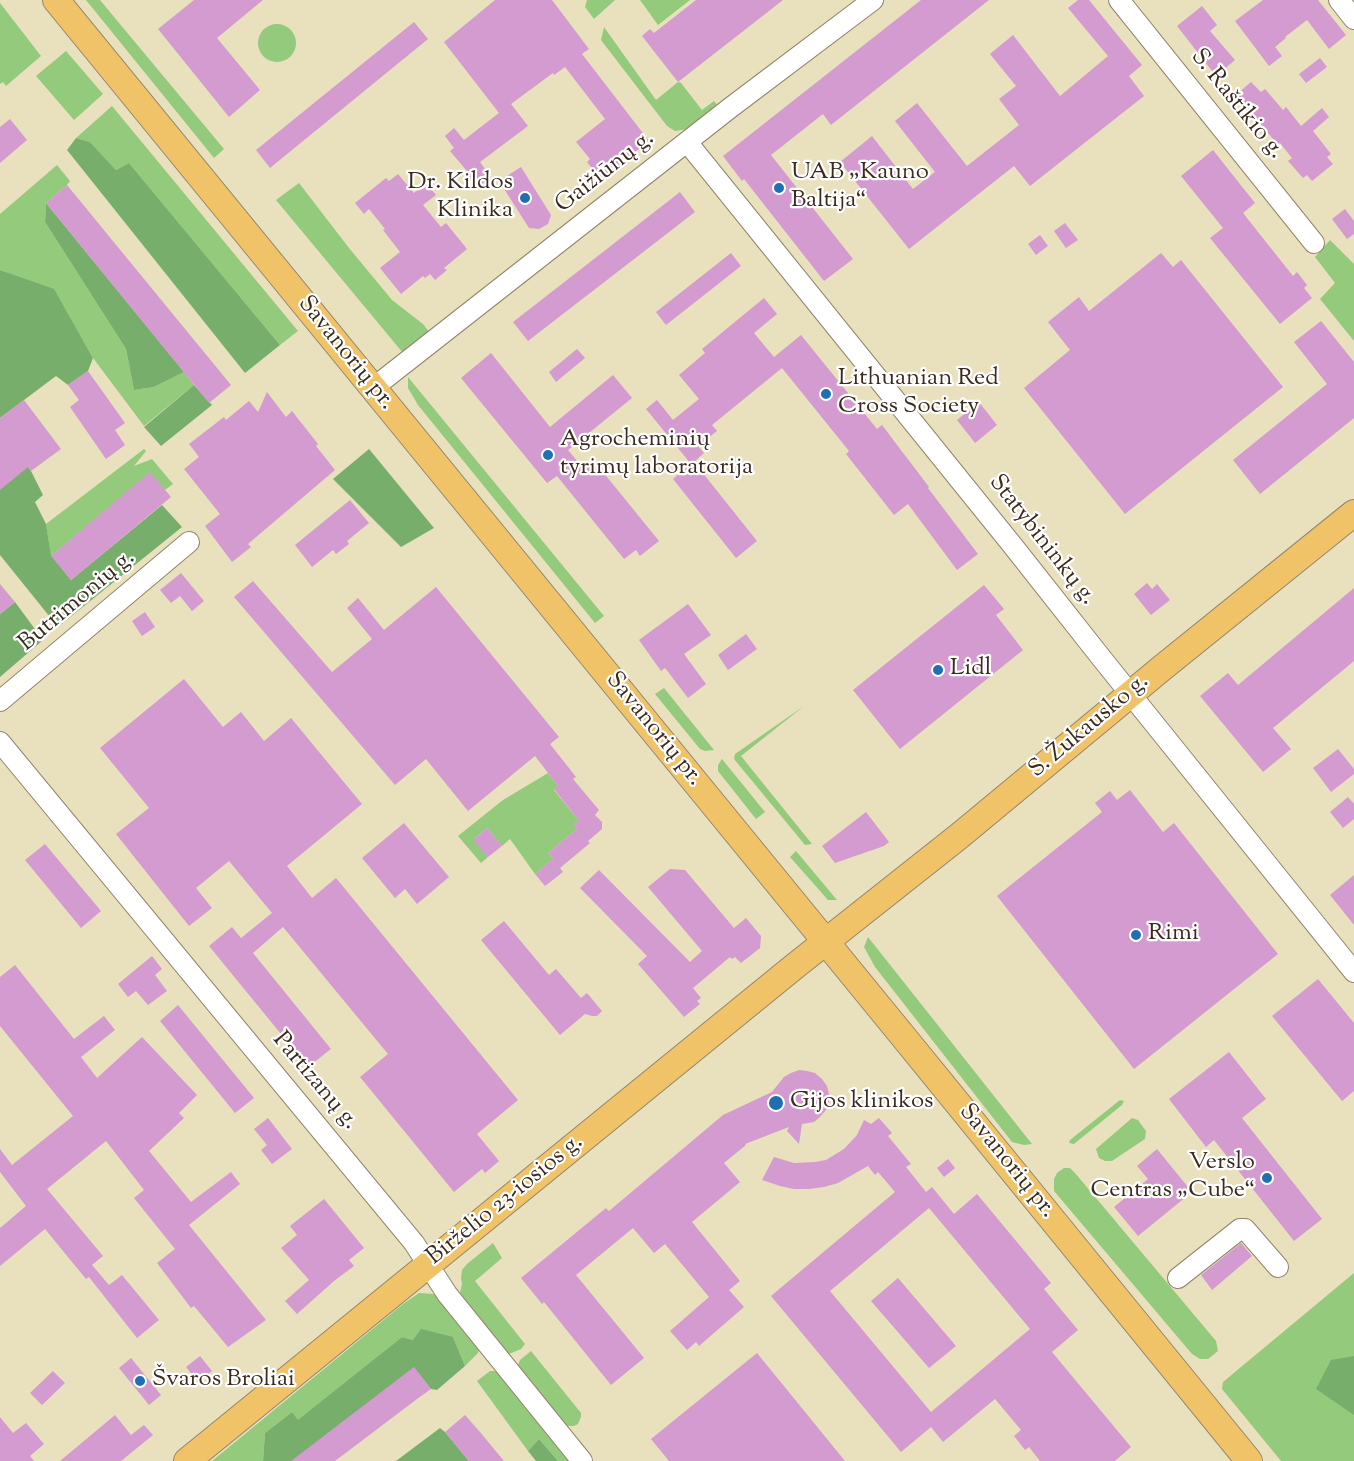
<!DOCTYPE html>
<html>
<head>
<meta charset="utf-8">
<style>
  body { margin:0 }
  canvas { display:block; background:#e9e0bd }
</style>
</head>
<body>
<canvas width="1354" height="1461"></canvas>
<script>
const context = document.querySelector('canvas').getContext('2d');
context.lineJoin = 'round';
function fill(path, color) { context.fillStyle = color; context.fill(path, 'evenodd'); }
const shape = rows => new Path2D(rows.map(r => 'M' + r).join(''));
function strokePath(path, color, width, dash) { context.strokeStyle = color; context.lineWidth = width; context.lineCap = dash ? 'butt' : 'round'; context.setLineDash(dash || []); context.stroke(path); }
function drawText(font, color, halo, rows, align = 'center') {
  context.font = font + ' "Sorts Mill Goudy",serif'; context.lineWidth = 4.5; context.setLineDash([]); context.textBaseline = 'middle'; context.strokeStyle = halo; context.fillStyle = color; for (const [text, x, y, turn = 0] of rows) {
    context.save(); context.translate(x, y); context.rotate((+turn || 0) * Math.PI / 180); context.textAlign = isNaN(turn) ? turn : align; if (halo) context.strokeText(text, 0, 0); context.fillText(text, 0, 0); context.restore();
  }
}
fill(shape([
  [86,0,100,0,224,149,214,158],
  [587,0,615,0,594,19,585,7],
  [640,0,690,0,658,25],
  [0,3,41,56,6,86,3,82,0,84],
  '258 43a19 19 0 1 1 38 0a19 19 0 1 1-38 0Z',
  [604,27,656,100,678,82,681,83,702,110,714,101,718,106,689,129,675,131,667,126,601,40],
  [66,51,103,94,74,120,36,76],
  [112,106,298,331,280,345,129,163,116,170,90,142,76,138],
  [57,165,70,181,67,185,46,203,45,222,126,349,134,390,154,387,184,372,194,385,144,426,93,358,54,290,0,270,0,214],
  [299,183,349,248,392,300,423,324,430,333,403,353,276,200],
  [1330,240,1354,264,1354,341,1320,299,1335,283,1315,257],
  [408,377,604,616,595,623,418,405,408,388],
  [144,449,146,451,134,466,152,459,173,484,165,490,150,473,51,556,46,524],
  [664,688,714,750,705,751,700,749,655,694],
  [804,706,741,756,812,844,805,845,734,759,735,754],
  [722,759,765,812,756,819,718,771,718,765],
  [548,773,558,786,554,790,579,821,574,825,577,829,548,853,553,859,535,874,510,839,502,846,487,828,474,839,488,857,481,863,458,836,503,800],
  [796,851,837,900,828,900,790,857],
  [868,937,1032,1144,1024,1145,1012,1142,875,967,864,947],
  [1120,1100,1124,1101,1122,1105,1074,1144,1069,1143,1070,1140],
  [1132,1118,1138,1120,1146,1131,1145,1139,1112,1161,1105,1161,1099,1158,1096,1149],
  [1064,1168,1070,1168,1075,1173,1216,1341,1218,1351,1208,1359,1200,1359,1192,1354,1054,1191,1054,1179,1057,1173],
  [493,1243,502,1258,475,1281,525,1344,521,1349,509,1354,506,1353,460,1296,460,1293,462,1284,461,1278,462,1270,467,1264],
  [1354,1273,1354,1461,1281,1461,1222,1389,1223,1382],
  [419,1293,434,1294,442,1300,480,1346,478,1353,465,1366,453,1337,413,1340,402,1337,298,1421,292,1412,265,1433,263,1461,212,1461,403,1304],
  [531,1351,581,1413,581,1417,578,1424,574,1426,565,1426,519,1369,518,1365,520,1360],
  [490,1371,495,1371,501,1373,572,1461,558,1461,539,1439,528,1451,477,1381]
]), '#94ca7c');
fill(shape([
  [76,138,90,142,116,170,129,163,280,345,245,373,67,150],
  [46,203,184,372,154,387,134,390,126,349,45,222],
  [0,270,54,289,93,358,88,371,68,385,56,376,0,418],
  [194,385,212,405,161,446,144,427],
  [9,442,31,471,43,495,35,502,46,524,51,555,71,580,162,505,182,527,58,627,0,555,0,488],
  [369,449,434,528,401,547,333,479],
  [15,602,43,640,0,677,0,614],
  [421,1329,453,1337,465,1366,437,1390,431,1389,414,1368,300,1461,263,1461,265,1433,292,1412,298,1420,402,1337,413,1340],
  [1354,1356,1354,1415,1316,1389,1331,1360],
  [440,1428,445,1432,469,1461,396,1461],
  [539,1439,558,1461,536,1461,528,1451]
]), '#77ae6c');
fill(shape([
  [194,0,263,0,217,38,260,90,229,117,158,29],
  [495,0,552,0,589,49,582,54,649,141,631,155,632,160,615,173,609,172,600,179,587,162,590,159,576,142,605,119,565,67,554,75,553,73,511,104,528,126,480,162,491,177,477,188,465,172,467,171,450,151,454,148,445,136,454,128,464,140,499,113,444,42],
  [696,0,783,0,678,82,642,36,650,29,654,33],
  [921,0,989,0,831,125,823,114,771,155,853,259,824,281,744,179,742,181,723,156],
  [1078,0,1089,0,1142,65,1129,76,1144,96,1030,186,1014,166,909,249,840,162,872,136,913,189,935,172,895,121,917,103,967,166,1019,125,999,99,1016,86,990,54,1013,35,1060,96,1108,56,1068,8],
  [1263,0,1318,0,1346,35,1329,49,1307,20,1285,37,1286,38,1275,47,1282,56,1269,66,1235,21],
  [1202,6,1217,25,1210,31,1235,60,1216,76,1177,26],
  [414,22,428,39,270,168,256,150],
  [1320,58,1327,67,1306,83,1299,74],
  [1251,82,1261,92,1265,89,1283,110,1286,107,1301,126,1322,108,1329,117,1313,131,1331,154,1327,157,1333,164,1312,181,1307,175,1303,178,1288,161,1292,158,1280,143,1277,144,1255,117,1254,119,1235,96],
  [10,119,27,140,0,163,0,127],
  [1213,150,1255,203,1243,213,1293,276,1297,272,1307,285,1304,288,1312,298,1280,324,1210,238,1223,228,1181,176],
  [521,167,551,215,548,224,539,229,529,228,499,181],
  [398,174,414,193,426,183,436,195,423,205,441,227,446,223,467,249,444,268,447,270,435,280,430,274,425,278,423,276,401,294,380,268,400,252,383,230,385,229,369,209,364,214,355,203,386,178,389,181],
  [67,185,231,385,209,403,46,203],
  [680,192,695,212,528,341,513,322],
  [1345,209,1354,221,1354,234,1347,239,1332,219],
  [1065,223,1078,240,1066,248,1054,231],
  [1040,235,1048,246,1036,255,1028,244],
  [731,253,741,266,666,325,656,312],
  [1161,253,1173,267,1181,260,1283,387,1125,514,1024,388,1070,350,1048,322,1079,297,1089,311],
  [764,298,777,314,754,333,774,357,801,335,877,429,882,425,929,487,928,488,978,554,957,570,908,504,894,515,846,454,849,451,782,368,712,425,717,431,698,446,704,453,694,462,757,541,736,558,673,479,691,464,646,409,657,400,673,420,699,399,679,375,705,353,702,349],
  [1321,321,1354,362,1354,418,1260,494,1233,460,1327,384,1294,342],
  [577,349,585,358,556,382,549,372],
  [491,353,550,427,613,375,632,398,568,450,584,469,594,461,659,541,640,556,636,550,624,559,557,476,547,483,461,378],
  [88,371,125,423,115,430,125,445,106,459,70,407,79,400,68,385],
  [267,392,286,417,292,411,318,444,316,446,335,470,248,544,251,547,232,562,205,526,220,514,184,469,199,457,189,444,224,417,226,420,249,401,258,412],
  [24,400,61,449,31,471,28,467,0,490,0,418],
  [979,402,997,425,975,443,957,420],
  [150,472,171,497,71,580,51,556],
  [350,500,369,523,347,541,349,544,336,554,333,550,312,567,295,545],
  [181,573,204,601,192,611,180,596,171,603,160,590],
  [253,581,332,672,372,639,347,608,358,598,384,630,436,587,559,737,550,744,576,777,573,779,599,810,595,815,602,822,602,829,588,841,590,843,560,868,555,861,563,872,545,886,535,874,553,859,548,853,577,829,573,825,579,821,554,789,558,786,535,756,468,811,426,759,395,785,234,597],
  [1147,583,1152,589,1157,584,1170,600,1151,615,1134,594],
  [0,584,15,602,0,614],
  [984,585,1004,609,996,615,1023,650,900,749,853,690],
  [1354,588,1354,661,1273,728,1291,749,1263,772,1200,696,1228,673,1238,685],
  [688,604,711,635,684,654,706,684,688,698,665,668,661,671,639,640],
  [145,612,155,627,142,636,132,621],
  [746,634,757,649,728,670,718,655],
  [184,679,223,727,241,712,264,741,291,718,362,804,287,866,312,898,336,878,518,1100,477,1134,499,1161,485,1173,482,1169,454,1192,360,1077,388,1054,283,927,253,953,331,1049,308,1067,209,946,232,927,241,938,272,913,229,861,196,888,212,908,189,926,116,834,149,808,100,748],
  [1338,749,1354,769,1354,774,1331,792,1313,768],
  [1130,790,1163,832,1174,823,1278,954,1134,1069,997,896,1102,812,1095,803,1110,791,1117,800],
  [1348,797,1354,804,1354,819,1343,828,1330,812],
  [866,812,889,842,884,846,835,863,822,846],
  [404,823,449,877,417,904,405,889,395,898,362,858],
  [487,828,502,846,488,857,473,840],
  [45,844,101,911,81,928,25,860],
  [670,869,685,870,734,928,746,918,761,936,760,948,741,963,735,957,732,959,730,957,693,988,701,998,697,1001,700,1004,684,1017,638,964,647,956,580,888,599,870,690,962,702,951,648,887],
  [1354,875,1354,925,1330,895],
  [504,921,549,975,556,969,581,998,587,993,602,1011,597,1016,592,1016,585,1014,560,1035,481,940],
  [152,956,162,969,155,975,167,991,148,1005,136,991,128,997,118,984],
  [15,965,74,1039,104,1016,115,1030,81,1057,97,1078,142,1037,197,1095,179,1113,184,1118,149,1151,191,1202,231,1172,240,1184,189,1225,266,1320,228,1347,194,1306,191,1308,157,1263,175,1249,134,1198,144,1190,106,1141,47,1189,103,1256,92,1265,109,1285,122,1275,159,1320,137,1338,89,1277,86,1279,45,1229,0,1266,0,1228,26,1206,0,1172,0,1149,12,1165,73,1116,0,1026,0,977],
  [1318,979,1354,1023,1354,1091,1342,1101,1272,1016],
  [178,1005,254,1098,235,1113,160,1021],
  [1229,1052,1266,1099,1242,1118,1322,1219,1294,1241,1214,1140,1206,1147,1169,1099],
  [799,1070,807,1071,815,1073,822,1079,827,1086,829,1094,829,1102,826,1110,820,1117,814,1122,802,1124,799,1144,787,1131,789,1127,745,1144,746,1145,724,1163,740,1182,692,1222,740,1281,729,1290,744,1307,699,1346,696,1342,687,1350,670,1331,709,1297,665,1244,654,1253,633,1228,576,1275,644,1358,611,1385,544,1302,542,1304,521,1278,606,1208,609,1211,723,1115,772,1092,784,1077,791,1073],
  [268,1118,292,1149,272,1164,261,1150,267,1145,254,1129],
  [879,1118,892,1133,888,1136,911,1164,906,1167,926,1192,932,1187,954,1214,977,1194,1051,1283,1044,1289,1078,1330,1052,1352,1131,1447,1115,1461,1040,1461,1029,1447,1025,1450,1014,1436,1021,1430,995,1399,943,1442,931,1427,901,1452,771,1296,895,1192,878,1172,875,1175,868,1166,838,1183,824,1187,809,1189,794,1189,780,1186,762,1180,774,1157,794,1163,815,1162,826,1160,844,1149,857,1135,864,1120,871,1124],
  [929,1208,1030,1329,931,1412,830,1291],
  [1157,1149,1192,1192,1138,1236,1114,1207,1148,1179,1137,1166],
  [948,1159,955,1168,944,1177,937,1168],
  [324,1199,364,1248,349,1260,354,1266,334,1281,297,1314,285,1301,309,1280,281,1248,297,1235,290,1226],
  [1241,1243,1252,1256,1212,1290,1201,1275],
  [898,1278,956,1346,929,1368,871,1301],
  [757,1353,845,1461,669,1461,651,1439],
  [200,1356,212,1371,198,1382,186,1367],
  [131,1358,161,1395,149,1405,119,1368],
  [414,1367,431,1389,417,1399,335,1461,291,1461],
  [53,1371,65,1383,42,1405,30,1393],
  [115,1415,131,1435,144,1425,153,1435,121,1461,60,1461],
  [465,1415,480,1432,504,1461,469,1461,445,1432],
  [0,1417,13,1433,26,1423,44,1444,30,1456,34,1461,0,1461]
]), '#d39bd0');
const minor = shape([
  [1119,0,1314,243],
  [1339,0,1354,19],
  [687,142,1013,546,1103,660,1354,972],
  [373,388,730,108,873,0],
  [0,701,189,542],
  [0,742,414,1243,447,1294,582,1461],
  [1178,1278,1240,1229,1245,1229,1278,1267]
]);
const major = shape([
  [56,0,902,1035,1249,1461],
  [187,1461,795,966,958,837,1162,668,1354,513]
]);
strokePath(minor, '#92856e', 22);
strokePath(major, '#92856e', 28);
strokePath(minor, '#fff', 20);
strokePath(major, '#f1c369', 26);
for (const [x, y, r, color] of [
  [779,188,6,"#1f6fb2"],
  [525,198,6,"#1f6fb2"],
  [826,394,6,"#1f6fb2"],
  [548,455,6,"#1f6fb2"],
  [938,670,6,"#1f6fb2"],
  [1136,935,6,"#1f6fb2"],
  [776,1103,8,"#1f6fb2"],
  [1267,1178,6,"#1f6fb2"],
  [140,1381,6,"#1f6fb2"]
]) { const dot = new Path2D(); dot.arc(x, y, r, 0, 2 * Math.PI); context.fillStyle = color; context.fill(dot); strokePath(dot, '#fff', 2); }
drawText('24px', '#3b2a1e', '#fff', [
  ["S. Raštikio g.",1236,105,51],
  ["Gaižiūnų g.",606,173,-38],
  ["Savanorių pr.",345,354,51],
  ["Statybininkų g.",1041,541,52],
  ["Butrimonių g.",78,602,-40],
  ["S. Žukausko g.",1090,727,-40],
  ["Savanorių pr.",653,730,51],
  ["Partizanų g.",314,1082,50],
  ["Savanorių pr.",1006,1162,51],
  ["Birželio 23-iosios g.",506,1201,-39]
]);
drawText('24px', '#3b2a1e', '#fff', [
  ["UAB „Kauno",791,174],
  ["Baltija“",791,202],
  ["Dr. Kildos",513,184,"right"],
  ["Klinika",513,212,"right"],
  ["Lithuanian Red",838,380],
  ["Cross Society",838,408],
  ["Agrocheminių",560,441],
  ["tyrimų laboratorija",560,469],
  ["Lidl",950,670],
  ["Rimi",1148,935],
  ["Gijos klinikos",790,1103],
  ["Verslo",1255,1164,"right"],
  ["Centras „Cube“",1255,1192,"right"],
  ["Švaros Broliai",152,1381]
], 'left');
</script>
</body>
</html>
